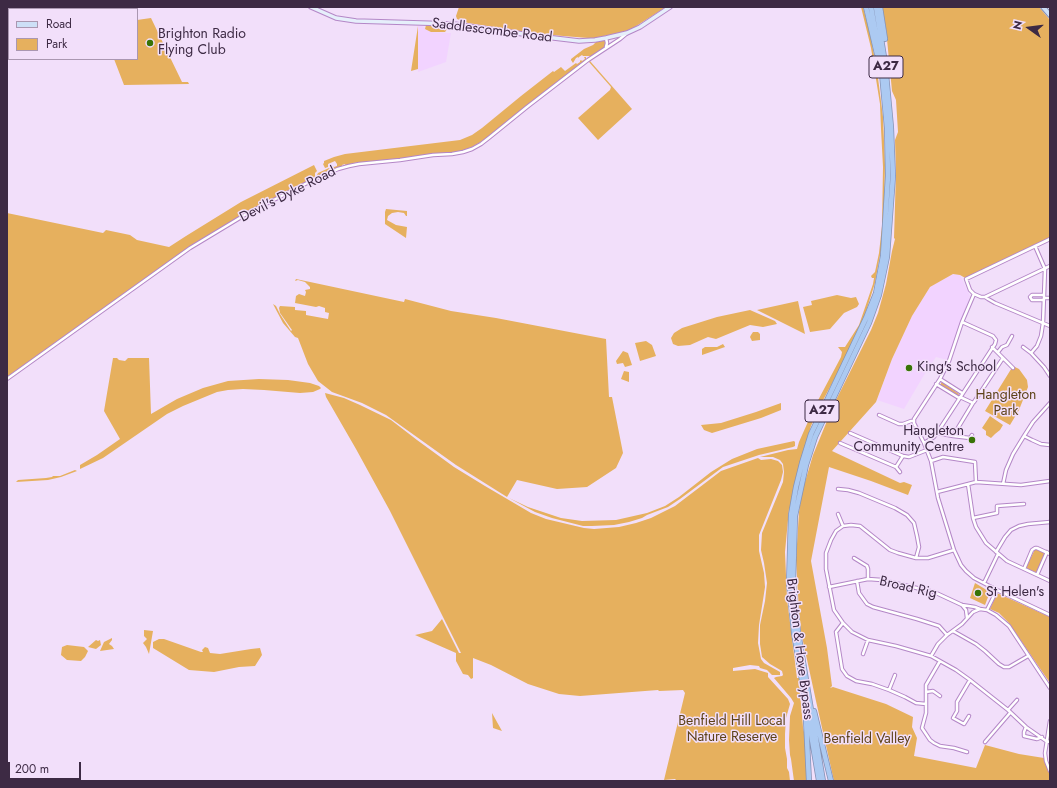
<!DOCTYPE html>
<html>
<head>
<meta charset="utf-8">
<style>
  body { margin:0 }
  #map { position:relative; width:1057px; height:788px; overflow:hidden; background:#f2dffa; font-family:Jost,sans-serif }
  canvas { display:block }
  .frame { position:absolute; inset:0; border:8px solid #3d2a44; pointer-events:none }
  .legend { position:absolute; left:8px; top:8px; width:130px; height:52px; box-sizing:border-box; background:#f2dffa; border:1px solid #aa97b1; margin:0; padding:5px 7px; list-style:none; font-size:12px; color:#3d2a44 }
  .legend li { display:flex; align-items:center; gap:8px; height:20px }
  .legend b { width:20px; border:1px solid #aa97b1 }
  .north { position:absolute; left:1009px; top:8px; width:40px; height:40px; -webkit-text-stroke:3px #f2dffa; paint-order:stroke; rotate:284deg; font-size:11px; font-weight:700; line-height:16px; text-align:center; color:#3d2a44 }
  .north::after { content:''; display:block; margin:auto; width:14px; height:18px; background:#3d2a44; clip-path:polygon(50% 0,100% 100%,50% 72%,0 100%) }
  .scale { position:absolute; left:8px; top:762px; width:73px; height:18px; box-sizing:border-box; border:2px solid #3d2a44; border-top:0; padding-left:5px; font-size:12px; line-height:14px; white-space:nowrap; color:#3d2a44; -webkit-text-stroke:3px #f2dffa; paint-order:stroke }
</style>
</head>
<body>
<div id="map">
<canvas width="1057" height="788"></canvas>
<div class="frame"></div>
<ul class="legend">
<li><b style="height:5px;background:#cddff7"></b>Road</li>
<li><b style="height:11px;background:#e6b05e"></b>Park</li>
</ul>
<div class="north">N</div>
<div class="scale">200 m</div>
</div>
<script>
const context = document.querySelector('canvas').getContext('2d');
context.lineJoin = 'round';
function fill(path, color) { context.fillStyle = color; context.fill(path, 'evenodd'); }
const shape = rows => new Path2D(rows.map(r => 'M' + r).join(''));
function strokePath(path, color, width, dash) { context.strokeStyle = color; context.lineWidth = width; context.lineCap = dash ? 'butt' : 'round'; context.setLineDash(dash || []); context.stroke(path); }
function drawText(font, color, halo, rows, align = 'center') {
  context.font = font + ' Jost,sans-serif'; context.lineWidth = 3; context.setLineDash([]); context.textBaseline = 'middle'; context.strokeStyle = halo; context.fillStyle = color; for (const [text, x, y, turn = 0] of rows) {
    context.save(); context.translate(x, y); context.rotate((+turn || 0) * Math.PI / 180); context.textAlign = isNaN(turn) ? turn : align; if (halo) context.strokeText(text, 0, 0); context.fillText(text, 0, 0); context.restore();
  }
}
fill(shape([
  [418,26,422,26,425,28,432,32,451,33,446,62,418,72],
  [953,274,960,275,970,296,947,360,936,357,924,375,904,409,877,400,892,359,912,316,930,287]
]), '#f2d3ff');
fill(shape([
  [459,7,666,7,630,30,618,33,595,38,588,38,539,34,468,23,457,19,456,16],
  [861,7,863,7,870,34,877,70,883,117,885,165,884,211,882,245,878,266,875,283,862,324,856,338,820,406,811,426,796,477,790,508,789,509,785,552,787,599,797,678,799,678,800,693,803,727,806,742,807,781,794,781,791,759,790,755,789,740,790,716,794,703,791,698,774,678,776,677,782,676,783,675,782,671,770,664,762,657,760,644,760,625,765,601,767,583,764,563,761,550,762,533,783,482,784,472,783,464,780,460,773,457,760,457,788,450,797,449,799,442,815,406,841,357,842,352,838,347,845,347,859,325,873,284,874,278,872,278,871,276,875,272,879,253,882,226,883,167,881,129,880,104,871,48],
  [882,7,1039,7,1050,20,1050,238,967,279,960,275,953,274,930,287,912,316,892,359,876,402,832,451,900,483,904,482,912,485,908,495,871,481,829,467,811,561,827,648,832,686,830,688,833,687,886,704,913,717,912,727,917,738,914,756,976,768,985,745,1019,754,1044,758,1048,770,1050,774,1050,781,834,781,816,701,801,632,799,611,796,560,799,512,802,492,813,455,834,404,871,330,878,313,886,284,892,251,895,239,894,238,896,172,895,140,898,132,896,100,892,91,886,29],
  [151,18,182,82,188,82,189,84,124,85,114,59,137,59,137,20],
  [427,24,450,25,445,32,431,32,425,29,426,25],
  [418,26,418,69,411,71],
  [602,41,605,41,606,44,606,46,597,53,592,56,583,56,582,55,579,57,579,58,578,57,576,58,573,63,571,60,571,59,584,49,593,45,596,42],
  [584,57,586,57,586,60,533,101,489,137,472,147,455,153,431,154,398,159,365,162,353,163,346,166,345,164,342,165,342,166,318,176,317,175,318,173,329,168,330,169,333,168,334,166,334,167,337,166,337,164,335,161,328,164,328,167,325,168,323,164,324,163,324,161,334,157,345,154,460,140,472,135,482,128,521,96,553,71,554,72,561,67,565,71,576,63,577,64,580,62,580,61,581,60,582,61,585,59],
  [590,61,632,109,598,140,578,118,610,90,611,87,589,62],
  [314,165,317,171,315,173,315,178,251,210,189,248,7,377,7,213,103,233,106,230,130,235,137,240,169,247,186,236,241,202],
  [386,209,407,211,407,216,406,216,404,213,398,212,392,213,388,216,387,220,396,225,407,227,406,238,385,224,385,212],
  [296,279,404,302,405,299,451,311,496,318,606,339,609,397,612,397,623,453,616,468,587,487,557,489,517,480,507,497,456,465,386,415,362,403,332,392,318,381,308,364,298,338,295,337,283,323,273,304,276,306,280,314,291,331,292,330,280,313,279,308,280,306,295,307,295,310,306,311,306,315,328,319,329,313,325,312,325,308,319,306,316,307,295,303,296,296,299,294,305,296,306,292,305,290,310,289,310,287,305,282,298,280,295,281],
  [837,295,851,298,856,297,859,304,857,307,844,313,830,329,810,332,803,307,812,305,811,301],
  [798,301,805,334,757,310],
  [750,310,775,321,777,324,763,327,750,325,716,339,708,337,690,345,678,346,673,344,671,338,674,333,682,328,717,317],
  [753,332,758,332,760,334,760,340,752,341,750,337,751,335],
  [646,341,652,345,656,356,640,361,635,343],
  [723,344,725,347,702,355,702,349,705,347,717,347],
  [623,351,628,353,632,365,625,367,623,363,617,364,616,361],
  [113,358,117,358,119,360,125,361,128,358,149,358,151,414,177,399,203,388,228,381,259,379,288,380,310,383,319,386,321,388,320,389,313,392,300,393,264,390,243,389,228,390,217,392,183,406,167,414,103,458,80,469,80,465,97,455,120,439,104,411],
  [1013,366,1019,369,1027,380,1028,387,1019,410,1010,425,985,411],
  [624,371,629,372,629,382,621,379],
  [942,382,959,394,958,396,940,385],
  [325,393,344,398,360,405,391,420,417,440,454,467,485,486,531,513,546,519,584,528,594,529,619,527,636,523,651,518,675,506,721,471,758,458,761,460,771,459,778,461,782,465,783,472,781,480,759,535,759,551,764,573,765,587,763,600,759,625,758,643,761,659,764,663,780,672,780,675,772,675,767,670,760,668,759,666,750,665,733,668,733,671,755,669,768,673,768,677,788,699,790,704,786,718,785,734,785,748,787,759,787,768,789,772,790,781,677,781,675,779,664,780,685,693,683,690,659,691,658,690,580,696,559,694,528,684,491,665,473,658,473,678,471,679,468,675,463,674,456,661,456,653,415,635,432,631,442,619,459,653,461,653,390,511,356,449,326,397],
  [781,403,781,410,761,418,712,433,704,430,701,425,721,423,756,412],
  [990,416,1003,425,1000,430,995,434,991,438,986,435,986,431,982,428],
  [794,441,795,442,795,446,793,447,759,455,723,467,680,499,668,507,647,515,642,518,629,522,614,525,592,526,583,526,552,518,535,512,509,498,528,507,561,518,582,521,616,520,647,513,665,506,679,497,711,472,732,459,757,449],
  [75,470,77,471,61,477,48,480,16,482,18,480,46,478,52,477,53,476,60,476],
  [1035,549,1045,553,1037,573,1026,568],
  [975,583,990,592,985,605,970,598],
  [997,593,1050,617,1050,683,1008,622,999,613,990,609],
  [144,630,153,631,149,654,146,647,143,643,147,639,144,636],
  [112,638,112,640,109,644,112,646,114,649,100,651,104,642],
  [159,639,164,639,201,652,203,652,202,650,205,647,208,648,210,653,220,654,251,649,260,648,262,655,255,666,239,667,214,672,189,670,153,648,153,642],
  [96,640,98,641,100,640,101,645,96,649,88,647],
  [67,645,84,647,88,651,85,657,81,661,67,660,61,655,62,647],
  [492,713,502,731,493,728]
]), '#e6b05e');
const street = shape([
  [606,38,607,43,606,47],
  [1050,239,966,279,970,290,974,294,981,297,985,297,1050,266],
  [974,294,962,322,949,361,940,379,914,419,914,423,924,443,931,461,938,498,954,550,961,565,966,571,974,578,997,590,1050,615],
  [1044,295,1032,295,1030,297,1032,300,1044,300],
  [985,297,988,299,995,303,1050,326],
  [1044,298,1050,298],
  [1023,347,1031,353,1044,367,1050,376],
  [998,352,1002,347,1007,345,1012,336],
  [1031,353,1037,346,1041,336,1043,323,1045,269,1035,246],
  [1003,358,1013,368],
  [7,379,190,248,248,213,317,178,338,169,349,166,359,164,400,160,433,155,452,154,463,152,472,149,481,144,490,137,527,107,588,60,620,39,626,34],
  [940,379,962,393],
  [936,384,959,398],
  [974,402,1003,358,992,347],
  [879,415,899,424,903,424,911,421,913,421],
  [850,433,903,456,909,457,927,450],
  [937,433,953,436,973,403,960,397],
  [953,436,970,438,972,435],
  [1024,436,1032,440,1041,444,1050,445],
  [840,443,896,467,903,456],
  [924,443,934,437,937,433,995,344,996,340,993,336,962,322],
  [931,461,943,457,975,462,976,482],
  [896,467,900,472],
  [968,484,973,518,976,527,986,543,1007,561,1050,581],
  [1003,484,1006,470,1013,454,1024,436,1033,422,1050,403],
  [838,489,848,490,859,493,895,508,907,515,914,523,917,536,919,547,916,558],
  [937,492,976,482,1021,485,1050,481],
  [838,514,843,526],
  [973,518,997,513,997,506,1024,504],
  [954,550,928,558,916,558,898,553,890,550,860,526,851,525,843,526,836,531,831,540,826,553,826,569,834,610,843,623,852,632,868,640,896,646,931,656,956,670,970,680,1008,710,1026,727,1046,741,1050,742],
  [996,552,1005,537,1011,530,1019,526,1028,524,1050,522],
  [854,558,867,566,868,569,868,579],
  [1024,569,1032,550,1035,548,1037,548,1050,554],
  [1037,575,1047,552],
  [857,581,859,593,867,604,873,607,917,619,939,626,947,635],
  [984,583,998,554],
  [829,587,868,579,882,580,934,592,962,605,975,607,980,609],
  [962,605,966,610,967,618],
  [987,610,996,615,1009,626,1050,688],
  [843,623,836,632,842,669,847,676,856,681,872,684,889,690,905,697,916,703,926,704],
  [953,631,976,644,985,651,999,664,1004,667,1009,667,1028,656],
  [863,654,868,640],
  [931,656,938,644,947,635,962,624,973,612,980,609,987,610,997,590],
  [940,661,926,685,926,713,922,728,930,740,934,743,940,746,954,748,967,752],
  [889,690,895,675],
  [926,692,933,691,940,696],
  [1008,710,1017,700],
  [969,716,964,724,953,718,957,711,957,702,970,680],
  [1050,721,1045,753,1046,761,1050,771],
  [1026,727,1024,732,1024,736,1037,739,1042,737],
  [985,742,1010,713]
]);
const secondary = shape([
  [311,7,336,18,356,21,454,24,537,36,579,41,595,40,606,38,627,33,640,27,670,7]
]);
const primary = shape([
  [1043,7,1050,15]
]);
const highway = shape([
  [866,7,877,54],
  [880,7,885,39],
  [814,711,831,781],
  [806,720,809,781],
  [819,781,794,633,789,583,791,515,796,487,802,463,811,434,866,318,876,293,883,256,888,176,887,128,881,63,871,7],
  [823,781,798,632,793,583,795,516,806,465,815,437,869,323,879,295,887,257,893,176,891,127,885,63,876,7]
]);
strokePath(street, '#b487c7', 4.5);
strokePath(secondary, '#b487c7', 5.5);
strokePath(primary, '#8592b5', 6);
strokePath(highway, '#8592b5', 6);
strokePath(street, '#fff', 2.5);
strokePath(secondary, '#e6effb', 3.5);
strokePath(primary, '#cddff7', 4);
strokePath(highway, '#accaf2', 4.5);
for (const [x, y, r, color] of [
  [150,43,4,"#387306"],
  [909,368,4,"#387306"],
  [972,440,4,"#387306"],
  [978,593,4,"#387306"]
]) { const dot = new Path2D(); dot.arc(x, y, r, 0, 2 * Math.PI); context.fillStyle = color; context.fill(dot); strokePath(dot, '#f2dffa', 1.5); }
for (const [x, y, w] of [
  [886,67,34],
  [822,411,34]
]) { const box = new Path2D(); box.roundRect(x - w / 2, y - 11, w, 22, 3); context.fillStyle = '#f2dffa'; context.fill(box); strokePath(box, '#3d2a44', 1); }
drawText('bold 13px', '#3d2a44', null, [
  ["A27",886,67],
  ["A27",822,411]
]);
drawText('14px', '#3d2a44', '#f2dffa', [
  ["Saddlescombe Road",492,31,7],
  ["Devil's Dyke Road",288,195,-27],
  ["Broad Rig",908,588,13],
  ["Brighton & Hove Bypass",799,649,83]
]);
drawText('14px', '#3d2a44', '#f2dffa', [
  ["Brighton Radio",158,35],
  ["Flying Club",158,51],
  ["King's School",917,368],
  ["Hangleton",964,432,"right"],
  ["Community Centre",964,448,"right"],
  ["St Helen's",986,593]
], 'left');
drawText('14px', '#5d4218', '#f2dffa', [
  ["Hangleton",1006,396],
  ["Park",1006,412],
  ["Benfield Hill Local",732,722],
  ["Nature Reserve",732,738],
  ["Benfield Valley",867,740]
]);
</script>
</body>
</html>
